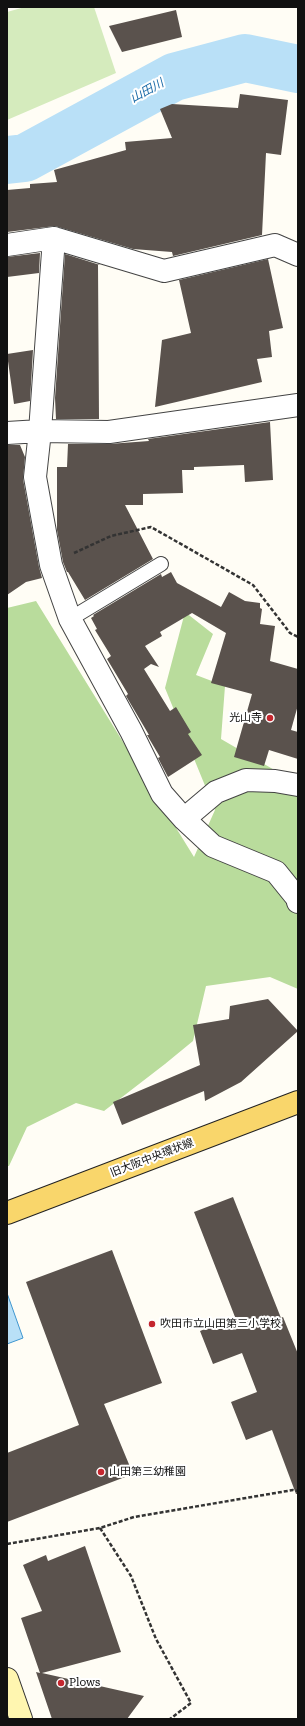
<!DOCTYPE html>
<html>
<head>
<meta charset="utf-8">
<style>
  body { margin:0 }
  #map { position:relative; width:305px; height:1726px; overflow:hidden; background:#fffdf5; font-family:"Roboto Serif",serif }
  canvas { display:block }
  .frame { position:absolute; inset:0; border:8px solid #111; pointer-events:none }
</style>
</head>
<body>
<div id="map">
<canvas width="305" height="1726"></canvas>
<div class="frame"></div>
</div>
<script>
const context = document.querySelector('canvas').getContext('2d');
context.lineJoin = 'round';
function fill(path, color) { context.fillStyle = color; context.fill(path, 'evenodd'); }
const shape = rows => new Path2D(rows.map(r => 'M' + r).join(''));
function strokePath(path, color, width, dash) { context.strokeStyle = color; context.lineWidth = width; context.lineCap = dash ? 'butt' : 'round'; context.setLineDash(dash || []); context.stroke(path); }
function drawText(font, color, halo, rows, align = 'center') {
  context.font = font + ' "Roboto Serif","Noto Sans JP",serif'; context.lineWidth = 4; context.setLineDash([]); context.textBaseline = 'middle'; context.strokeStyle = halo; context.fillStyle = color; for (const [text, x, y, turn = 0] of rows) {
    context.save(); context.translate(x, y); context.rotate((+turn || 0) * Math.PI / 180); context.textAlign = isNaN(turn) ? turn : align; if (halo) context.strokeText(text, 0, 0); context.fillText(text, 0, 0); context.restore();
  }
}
fill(shape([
  [25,7,94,7,116,73,7,120,7,12]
]), '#d5ebbd');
fill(shape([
  [36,601,194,857,215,810,165,688,185,612,213,634,196,675,225,686,221,739,283,775,298,788,298,989,270,977,206,986,193,1041,165,1064,104,1111,76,1103,27,1127,9,1166,7,1166,7,608]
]), '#b9dc9c');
const water = shape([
  [7,1293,23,1338,7,1344,7,1293]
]);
fill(water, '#b9e0f7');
strokePath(water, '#3f96cf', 1);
strokePath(shape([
  [7,160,25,158,174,77,245,58,298,69]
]), '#b9e0f7', 48);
fill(shape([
  [176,10,182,37,122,52,109,26],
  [240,94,288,100,281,155,266,153,262,235,173,256,172,252,133,249,55,226,7,232,7,190,30,188,30,184,57,182,54,170,126,150,125,142,172,138,160,109,172,104,238,108],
  [40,253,39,273,7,277,7,257],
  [65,254,100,265,98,265,99,419,56,419,55,398],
  [268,259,283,328,269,331,272,357,257,359,262,382,155,407,162,340,191,333,179,280],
  [33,350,30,401,14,404,7,354],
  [270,422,273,480,245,482,244,465,194,467,194,470,182,470,183,493,143,494,143,505,125,505,153,559,85,600,68,572,67,572,63,562,57,530,57,467,67,467,68,444,109,444,149,441,148,439],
  [7,445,20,445,25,457,23,479,39,567,42,578,26,582,7,595],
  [171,572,177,583,221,607,229,592,245,601,260,603,260,608,262,609,260,624,275,626,270,661,298,669,298,705,291,730,298,732,298,759,269,750,264,766,234,757,252,694,211,683,226,633,192,613,160,632,162,636,145,646,159,667,151,664,144,669,170,711,176,707,191,732,188,734,202,755,168,777,158,758,160,757,147,735,149,735,126,696,128,694,107,659,111,656,95,630,97,629,91,618,94,616,93,615,161,574,162,577],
  [268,999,298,1031,241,1082,205,1101,204,1091,122,1125,113,1102,200,1065,193,1025,229,1019,230,1006],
  [233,1197,281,1318,283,1317,298,1354,298,1494,296,1494,272,1430,246,1440,231,1402,257,1392,242,1353,213,1364,200,1331,235,1317,194,1212],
  [112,1250,162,1383,104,1404,133,1474,7,1522,7,1453,79,1425,26,1282],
  [85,1546,121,1652,42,1673,144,1696,127,1719,52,1719,36,1672,40,1673,21,1618,42,1611,23,1565,46,1555,48,1561]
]), '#5a524d');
const lane = shape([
  [70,619,161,564]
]);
const street = shape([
  [54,238,40,431,35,477,51,565,70,619,131,731,162,794,184,819,213,846,276,872,297,898,298,902],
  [7,245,54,238,164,271,275,245,298,255],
  [7,433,40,431,109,432,298,405],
  [184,819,216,792,246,780,275,781,298,785]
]);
const secondary = shape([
  [7,1679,21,1719]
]);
const primary = shape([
  [7,1213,298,1102]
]);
strokePath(lane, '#444', 16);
strokePath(street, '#444', 24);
strokePath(secondary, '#333', 24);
strokePath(primary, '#222', 24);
strokePath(shape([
  [74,553,111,536,151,527,253,585,290,633,298,637],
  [100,1528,131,1576,156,1639,191,1703,170,1719],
  [7,1544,100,1528,134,1517,293,1490,298,1491]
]), '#333', 2.5, [4, 2]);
strokePath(lane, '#fff', 14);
strokePath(street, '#fff', 22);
strokePath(secondary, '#fff6b0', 22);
strokePath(primary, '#f9d66b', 22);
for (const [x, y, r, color] of [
  [270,718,4,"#c4262e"],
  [152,1324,4,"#c4262e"],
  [101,1472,4,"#c4262e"],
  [61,1683,4,"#c4262e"]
]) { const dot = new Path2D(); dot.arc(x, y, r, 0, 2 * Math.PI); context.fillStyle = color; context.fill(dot); strokePath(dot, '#fff', 1.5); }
drawText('11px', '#111', '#fff', [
  ["光山寺",262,718,"right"],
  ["吹田市立山田第三小学校",160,1324],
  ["山田第三幼稚園",109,1472],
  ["Plows",69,1683]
], 'left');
drawText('11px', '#111', '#fff', [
  ["旧大阪中央環状線",152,1158,-21]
]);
drawText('italic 12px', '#1768a6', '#fff', [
  ["山田川",147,91,-29]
]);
</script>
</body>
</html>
